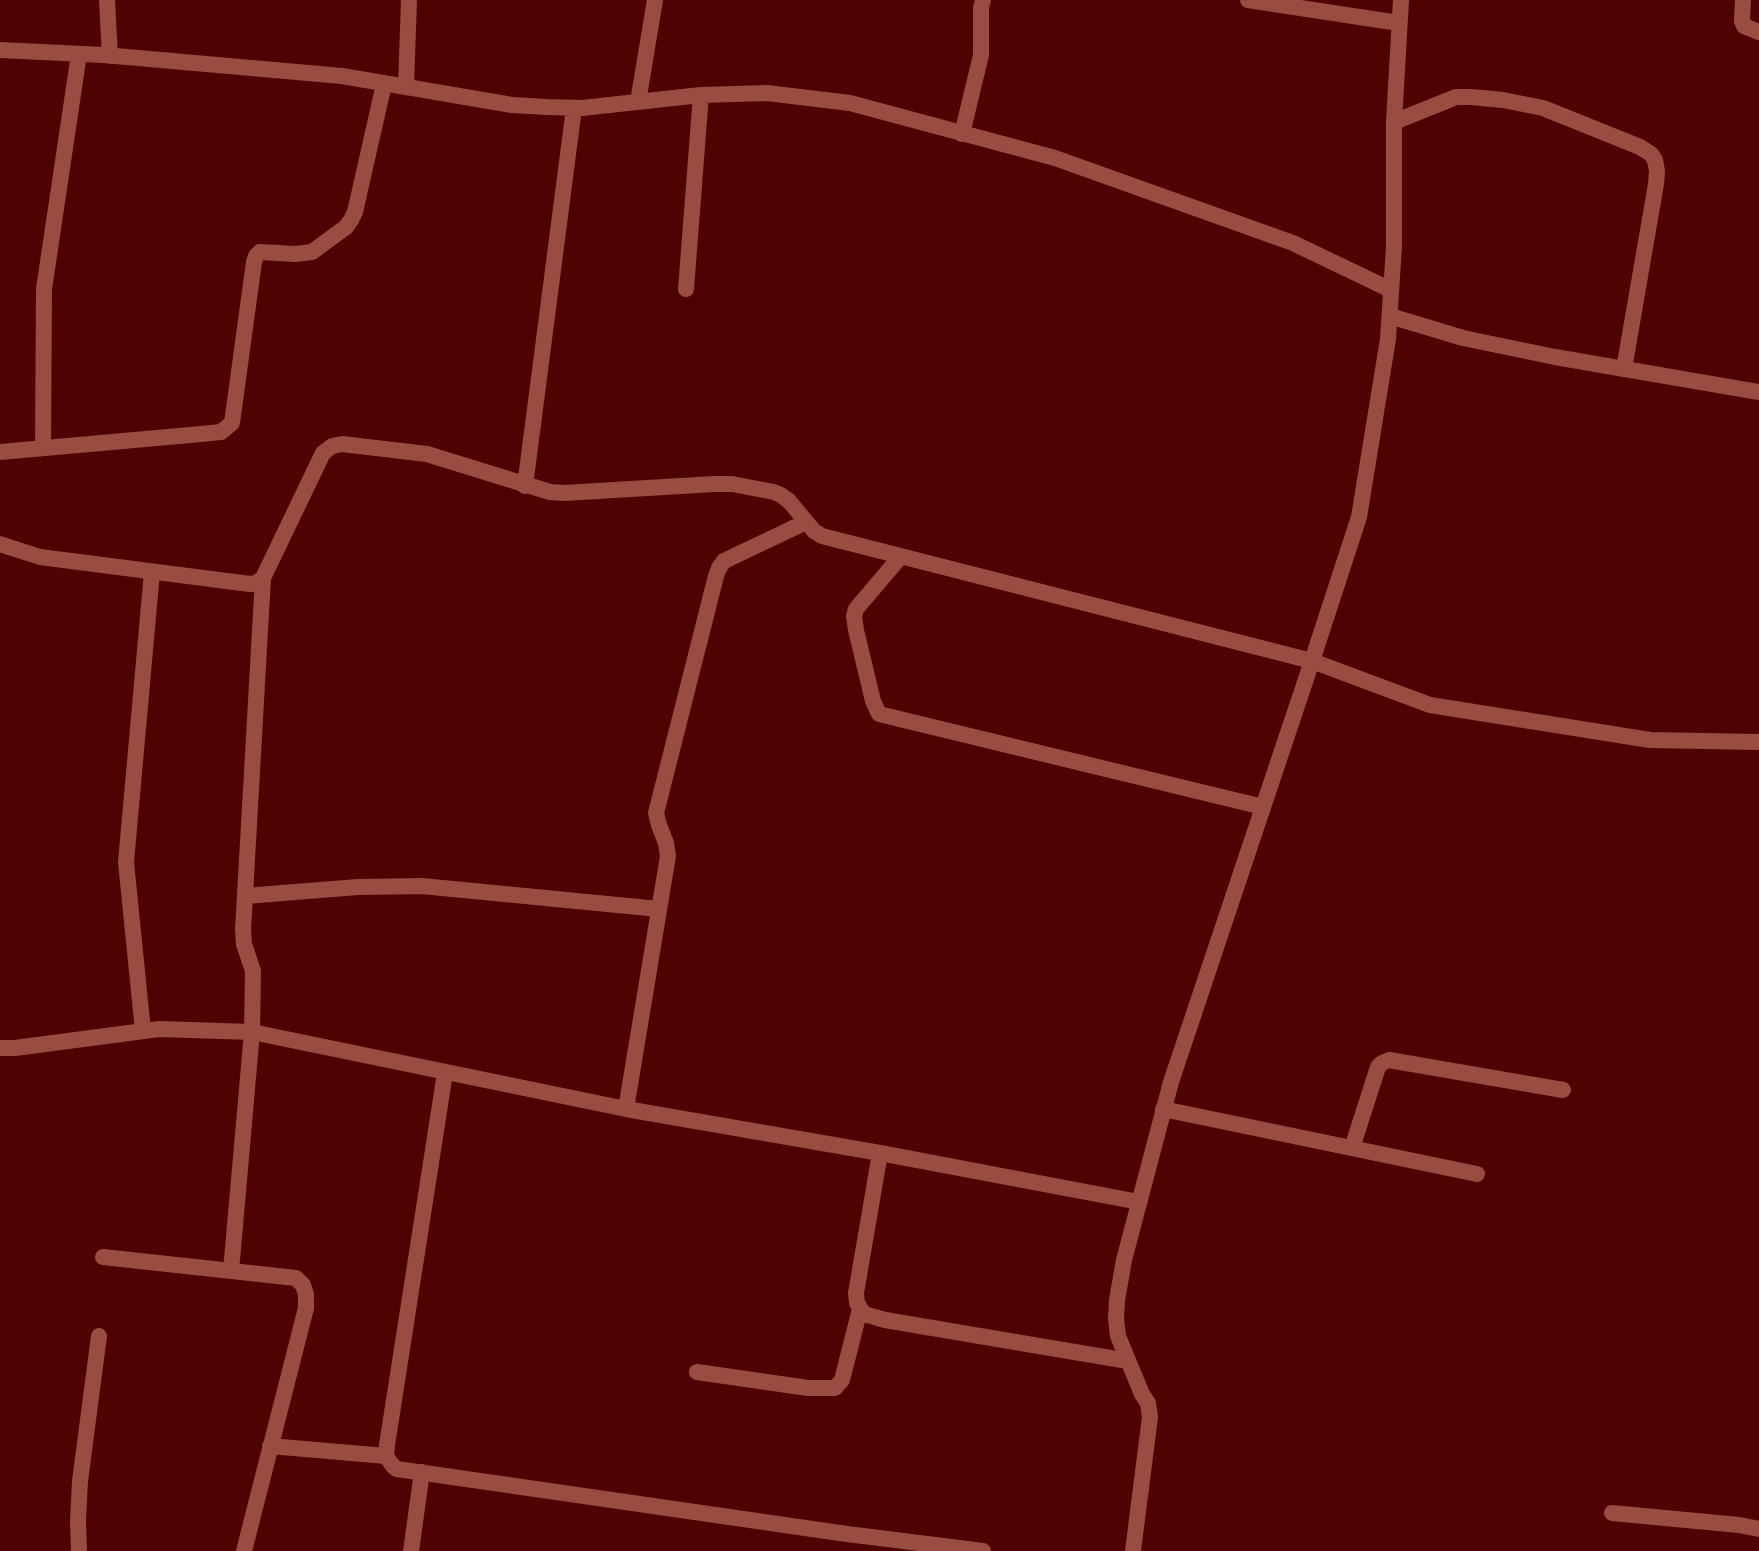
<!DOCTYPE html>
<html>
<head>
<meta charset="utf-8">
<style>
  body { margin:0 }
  canvas { display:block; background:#4f0202 }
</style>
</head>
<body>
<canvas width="1759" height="1551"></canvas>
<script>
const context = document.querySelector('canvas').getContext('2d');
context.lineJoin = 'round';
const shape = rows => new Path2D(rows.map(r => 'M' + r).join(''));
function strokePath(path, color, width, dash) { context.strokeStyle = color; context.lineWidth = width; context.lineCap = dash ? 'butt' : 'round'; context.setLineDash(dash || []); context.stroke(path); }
strokePath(shape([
  [107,0,110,56],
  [1248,0,1399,23],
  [1743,0,1742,21,1744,26,1759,32],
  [0,50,104,55,342,76,512,105,547,107,582,108,701,95,767,93,850,103,1055,158,1293,243,1391,290],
  [406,87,409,0],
  [638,102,655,0],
  [1394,122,1456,97,1471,97,1503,100,1543,108,1640,147,1651,154,1655,160,1657,171,1656,184,1624,369],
  [962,134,981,55,981,8,983,0],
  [686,289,701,95],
  [43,448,44,289,79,54],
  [0,452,201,434,221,432,232,423,254,262,256,256,260,252,295,254,312,252,346,227,351,220,355,212,384,84],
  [525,486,574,108],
  [0,544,40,557,250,584,256,583,263,578,323,453,332,446,342,444,427,454,550,492,564,493,714,484,732,484,774,492,781,495,789,501,814,531,822,536,1312,661,1430,705,1650,740,1759,742],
  [901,556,856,609,854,616,856,630,873,701,879,714,1263,807],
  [245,896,358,887,422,886,659,909],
  [143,1031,126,862,152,572],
  [0,1048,15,1048,159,1029,252,1032,626,1109,880,1153,1139,1202],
  [445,1073,387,1445,386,1456,393,1466,397,1469,847,1534,983,1551],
  [626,1109,668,856,666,843,659,825,656,813,716,576,719,568,724,561,806,522],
  [1163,1109,1477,1174],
  [1352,1148,1378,1067,1382,1063,1389,1060,1563,1090],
  [880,1153,856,1293,857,1303,864,1314,885,1320,1128,1361],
  [103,1257,296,1278,303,1285,306,1294,306,1308,244,1551],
  [231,1271,252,1032,253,971,244,944,243,930,263,578],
  [697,1372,808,1388,835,1388,842,1380,860,1309],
  [270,1446,386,1456],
  [1612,1513,1739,1525,1759,1529],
  [79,1551,78,1520,80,1481,99,1336],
  [411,1551,422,1472]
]), '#9a4b42', 16);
strokePath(shape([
  [1390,316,1463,338,1555,357,1759,392],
  [1133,1551,1150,1417,1148,1403,1142,1394,1118,1336,1116,1319,1117,1300,1124,1260,1171,1082,1312,661,1359,517,1388,339,1394,246,1394,122,1401,0]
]), '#9a4b42', 16);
</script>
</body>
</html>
